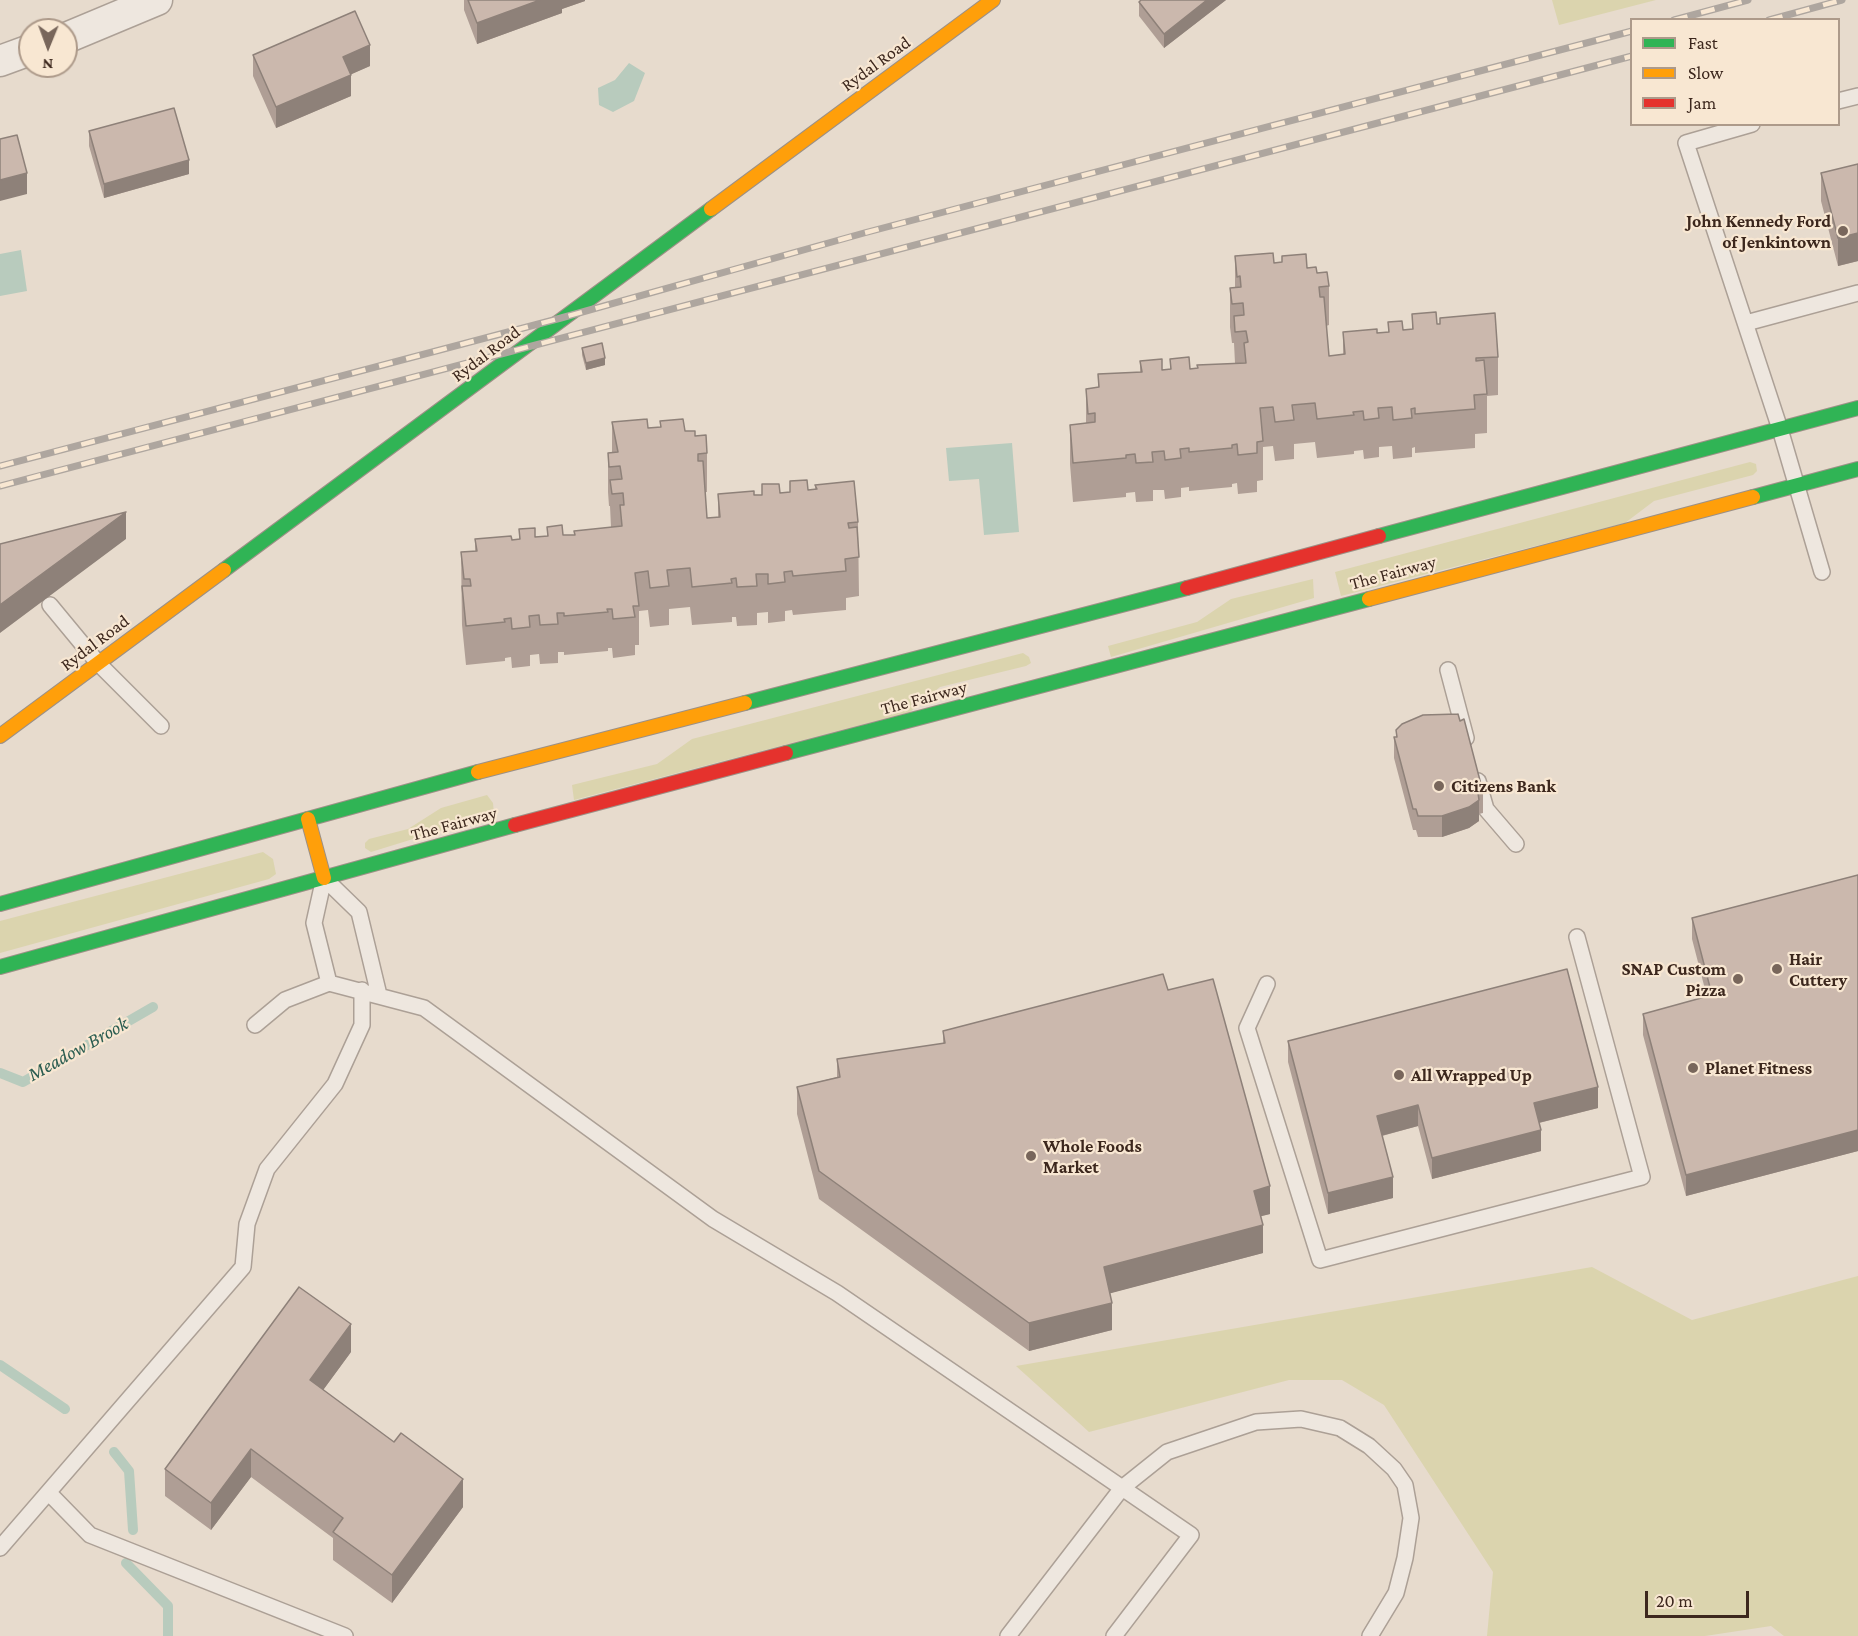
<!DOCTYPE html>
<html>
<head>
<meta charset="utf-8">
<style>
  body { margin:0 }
  #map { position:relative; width:1858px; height:1636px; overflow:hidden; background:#e7dbcd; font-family:"Crimson Pro",serif }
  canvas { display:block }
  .legend { position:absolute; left:1630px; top:18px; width:210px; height:108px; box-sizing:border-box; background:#f8e7d2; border:2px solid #ad9a8a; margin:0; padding:8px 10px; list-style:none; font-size:18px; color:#3c271d }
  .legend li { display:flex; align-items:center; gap:12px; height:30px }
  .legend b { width:30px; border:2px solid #ad9a8a }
  .north { position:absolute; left:18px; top:18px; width:60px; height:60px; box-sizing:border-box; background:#f8e7d2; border:2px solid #ad9a8a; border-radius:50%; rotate:181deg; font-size:16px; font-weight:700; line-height:24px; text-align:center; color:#3c271d }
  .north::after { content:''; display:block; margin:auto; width:21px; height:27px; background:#78665b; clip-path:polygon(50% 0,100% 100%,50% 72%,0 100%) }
  .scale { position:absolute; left:1645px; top:1591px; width:104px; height:27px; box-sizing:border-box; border:3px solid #3c271d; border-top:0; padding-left:8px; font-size:18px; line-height:21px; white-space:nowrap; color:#3c271d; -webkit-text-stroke:4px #f8e7d2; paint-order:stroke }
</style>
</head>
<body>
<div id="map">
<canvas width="1858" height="1636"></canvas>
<ul class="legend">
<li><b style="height:8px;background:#30b455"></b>Fast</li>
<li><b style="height:8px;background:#ff9f0a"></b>Slow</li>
<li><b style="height:8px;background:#e5322d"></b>Jam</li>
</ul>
<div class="north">N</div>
<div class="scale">20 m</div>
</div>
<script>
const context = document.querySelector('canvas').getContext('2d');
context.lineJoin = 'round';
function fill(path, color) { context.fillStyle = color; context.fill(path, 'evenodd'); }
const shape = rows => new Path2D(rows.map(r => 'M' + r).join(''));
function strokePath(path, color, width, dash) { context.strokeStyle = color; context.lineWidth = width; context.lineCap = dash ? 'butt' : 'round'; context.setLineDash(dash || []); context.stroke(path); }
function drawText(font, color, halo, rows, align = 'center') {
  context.font = font + ' "Crimson Pro",serif'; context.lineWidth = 4.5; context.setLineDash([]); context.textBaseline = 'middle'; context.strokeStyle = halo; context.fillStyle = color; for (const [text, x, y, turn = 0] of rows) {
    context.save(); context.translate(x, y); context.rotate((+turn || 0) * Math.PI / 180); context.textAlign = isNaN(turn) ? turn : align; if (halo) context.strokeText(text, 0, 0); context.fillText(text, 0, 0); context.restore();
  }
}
fill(shape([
  [1552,0,1656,0,1559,25],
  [1750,462,1756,464,1757,471,1753,475,1654,501,1625,523,1341,596,1335,572],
  [1313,579,1314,598,1111,657,1108,646,1197,622,1231,599],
  [1023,653,1029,657,1031,663,1026,666,940,687,910,712,574,800,572,785,657,764,692,739],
  [487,795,493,803,494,814,371,852,365,848,365,843,369,839,408,829,441,808],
  [263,852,273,859,276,874,269,879,0,953,0,921],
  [1592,1267,1692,1320,1858,1276,1858,1636,1784,1636,1771,1626,1705,1636,1487,1636,1493,1572,1384,1405,1342,1380,1289,1380,1089,1432,1016,1366]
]), '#dbd4ae');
fill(shape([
  [629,63,645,73,634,101,613,112,599,105,598,88,615,80],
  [21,250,27,291,0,296,0,254],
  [1012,443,1019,532,984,535,979,479,949,481,946,448]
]), '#b8cbbd');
strokePath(shape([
  [0,1073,23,1082,153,1007],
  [0,1365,65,1409],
  [114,1452,129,1471,133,1530],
  [126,1563,168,1606,168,1636]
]), '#b8cbbd', 10);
const lane = shape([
  [1838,101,1858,96],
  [1752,124,1686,143,1780,429,1822,572],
  [1746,323,1858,293],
  [50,605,98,663,161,726],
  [1448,670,1466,738],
  [1478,781,1486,809,1516,844],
  [324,878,359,912,379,995],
  [324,878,314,923,329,983],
  [1267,984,1247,1028,1320,1260,1642,1177,1577,937],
  [255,1025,285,1000,329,983,424,1008,713,1219,837,1293,1191,1535,1114,1636],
  [49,1493,90,1535,345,1636],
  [0,1548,243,1267,247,1224,267,1169,335,1084,362,1025,362,990],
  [1008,1636,1122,1488,1167,1452,1256,1422,1301,1419,1340,1428,1369,1446,1394,1469,1405,1485,1411,1518,1405,1558,1396,1593,1370,1636]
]);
const street = shape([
  [66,38,157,0],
  [0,61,30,50]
]);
const fast = shape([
  [1753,497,1858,469],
  [1379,536,1858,408],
  [224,570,711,209],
  [745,703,1187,588],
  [786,753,1369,599],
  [0,904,478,772],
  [0,967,515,825]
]);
const slow = shape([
  [711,209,993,0],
  [1369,599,1753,497],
  [0,736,224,570],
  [478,772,745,703],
  [308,819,324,878]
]);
const jam = shape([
  [1187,588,1379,536],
  [515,825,786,753]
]);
strokePath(lane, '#aca096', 18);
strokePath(street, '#aca096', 33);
strokePath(fast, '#9c9086', 16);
strokePath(slow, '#9c9086', 16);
strokePath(jam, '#9c9086', 16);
strokePath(lane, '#eee7df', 15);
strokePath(street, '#eee7df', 30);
strokePath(fast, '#30b455', 14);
strokePath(slow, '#ff9f0a', 14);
strokePath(jam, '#e5322d', 14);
const rail = shape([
  [1674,20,1748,0],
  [1769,20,1842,0],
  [0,466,561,318,864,233,1632,31],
  [0,486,1632,56]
]);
strokePath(rail, '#aea69f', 7);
strokePath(rail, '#f8e7d2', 4.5, [14]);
fill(shape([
  [464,0,585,0,585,1,562,9,562,13,477,44,464,10],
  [1226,0,1164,48,1139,16,1139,2],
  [253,55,370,66,351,74,351,96,276,128,253,76],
  [89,131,189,174,104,198,89,146],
  [1858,164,1858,261,1838,266,1821,201,1821,173],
  [1235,256,1307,268,1317,273,1329,286,1329,325,1326,326,1329,356,1343,355,1343,332,1377,333,1388,332,1388,322,1403,330,1412,329,1412,314,1437,324,1498,357,1498,395,1487,396,1487,433,1475,434,1475,448,1415,453,1415,447,1412,448,1412,457,1393,459,1392,446,1379,447,1379,457,1364,459,1363,450,1354,451,1354,454,1317,458,1315,442,1294,444,1294,459,1275,461,1273,446,1263,447,1263,480,1257,481,1257,492,1238,494,1237,483,1232,484,1232,487,1189,491,1189,487,1181,488,1181,497,1165,499,1164,490,1153,490,1153,501,1136,502,1135,492,1126,493,1126,497,1073,502,1070,464,1070,425,1086,423,1086,389,1098,388,1098,374,1140,372,1140,361,1162,370,1170,369,1170,359,1190,369,1235,363,1234,343,1232,343,1230,327,1230,288,1235,288],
  [582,348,605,365,586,370,582,355],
  [660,421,695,436,707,453,707,492,705,492,707,518,718,517,718,494,762,495,762,484,780,493,790,492,790,481,808,490,815,490,815,485,858,522,859,596,846,598,846,610,793,615,792,610,785,611,785,621,768,623,768,612,757,613,757,625,737,626,736,617,732,617,732,622,692,625,690,607,669,609,669,625,650,627,648,610,639,611,639,645,635,645,635,655,613,658,612,648,608,648,608,651,564,655,564,652,558,652,558,663,540,664,539,654,530,655,530,666,512,668,511,657,505,658,505,661,466,665,462,625,461,552,475,551,475,539,512,540,519,539,519,529,535,537,547,536,547,527,563,535,574,535,611,527,610,506,609,506,608,492,608,453,612,453,612,422,648,428,660,428],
  [1460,721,1483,792,1483,813,1479,814,1479,821,1469,828,1442,837,1418,837,1416,830,1413,830,1394,758,1394,737,1396,737,1396,730],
  [1858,875,1858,1151,1686,1196,1643,1035,1643,1014,1707,997,1692,939,1692,918],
  [1168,990,1270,1214,1261,1216,1263,1253,1110,1293,1112,1330,1029,1351,819,1199,797,1114,797,1087,837,1077,837,1059,943,1044,943,1031],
  [1288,1041,1598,1108,1539,1123,1541,1151,1432,1179,1418,1126,1382,1136,1393,1198,1328,1214,1288,1062],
  [351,1352,323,1390,463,1507,392,1603,333,1560,333,1538,251,1477,211,1530,165,1496,165,1469]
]), '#af9e95');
fill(shape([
  [540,0,585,0,585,1,562,9,562,13,477,44,477,23],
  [1207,0,1226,0,1164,48,1164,34],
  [370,45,370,66,343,78,343,57],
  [351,75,351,96,276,128,276,107],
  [189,160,189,174,104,198,104,184],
  [27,173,27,194,0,201,0,180],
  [1858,233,1858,261,1838,266,1838,238],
  [605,358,605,365,586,370,586,363],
  [126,512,126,539,0,633,0,605],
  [1479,800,1479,821,1469,828,1442,837,1442,816],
  [1598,1087,1598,1108,1534,1124,1534,1103],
  [1418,1105,1418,1126,1377,1137,1377,1116],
  [1541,1130,1541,1151,1432,1179,1432,1158],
  [1858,1130,1858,1151,1686,1196,1686,1175],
  [1393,1177,1393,1198,1328,1214,1328,1193],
  [1270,1186,1270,1214,1254,1218,1254,1191],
  [1263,1225,1263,1253,1104,1295,1104,1267],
  [1112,1303,1112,1330,1029,1351,1029,1323],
  [351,1324,351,1352,310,1408,310,1380],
  [251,1449,251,1477,211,1530,211,1503],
  [463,1479,463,1507,392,1603,392,1575]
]), '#8e8179');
const building = shape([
  [468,0,540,0,477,23,468,0],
  [1141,0,1207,0,1164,34,1139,2,1141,0],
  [355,11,370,45,343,57,351,75,276,107,253,55,355,11],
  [174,108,189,160,104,184,89,131,174,108],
  [17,135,27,173,0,180,0,139,17,135],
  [1858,164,1858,233,1838,238,1821,173,1858,164],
  [1273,253,1274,263,1282,262,1282,256,1306,254,1307,268,1316,267,1317,273,1327,272,1329,286,1319,287,1320,297,1324,297,1329,356,1345,354,1343,332,1377,329,1377,333,1389,332,1388,322,1402,321,1403,330,1413,329,1412,314,1436,312,1437,324,1440,324,1440,318,1495,313,1498,357,1476,358,1476,361,1484,360,1487,394,1474,395,1475,409,1415,414,1415,408,1411,409,1412,418,1393,420,1392,407,1378,408,1379,418,1364,420,1363,411,1353,412,1354,415,1317,419,1315,403,1292,405,1294,420,1275,422,1273,407,1260,408,1263,441,1257,442,1257,453,1238,455,1237,444,1232,445,1232,448,1189,452,1189,448,1180,449,1181,458,1165,460,1164,451,1152,452,1153,462,1136,463,1135,454,1126,455,1126,458,1073,463,1070,425,1095,422,1095,413,1088,414,1086,389,1099,387,1098,374,1142,372,1140,361,1162,359,1162,370,1171,369,1170,359,1189,357,1190,369,1198,368,1197,365,1246,363,1244,343,1248,342,1246,331,1235,332,1234,316,1244,315,1243,303,1232,304,1230,288,1241,287,1240,276,1237,277,1235,256,1273,253],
  [602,343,605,358,586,363,582,348,602,343],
  [647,419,648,428,661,427,660,421,683,419,685,431,695,431,695,436,706,435,707,453,698,454,698,461,703,461,707,518,720,517,718,494,754,491,754,495,762,495,762,484,779,484,780,493,790,492,790,481,807,480,808,490,817,489,815,485,854,481,858,522,848,523,849,528,857,527,859,557,845,559,846,571,793,576,792,571,784,572,785,582,768,584,768,574,756,574,757,586,737,587,736,578,731,579,732,583,692,587,690,568,667,570,669,586,650,588,648,571,635,573,639,606,633,606,635,617,613,619,612,609,607,609,608,612,564,616,564,613,557,613,558,624,540,625,539,615,529,616,530,627,512,629,511,618,504,619,505,622,466,626,462,586,471,586,470,579,464,579,461,552,477,551,475,539,511,536,512,540,520,539,519,529,535,528,535,537,548,536,547,527,562,525,563,535,575,535,574,531,622,526,620,505,624,505,623,493,612,494,610,480,622,479,620,466,609,467,608,453,618,452,612,422,647,419],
  [126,512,0,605,0,544,126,512],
  [1458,714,1460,721,1464,719,1483,792,1478,793,1479,800,1469,807,1442,816,1418,816,1416,809,1413,809,1394,737,1397,737,1396,730,1402,724,1423,715,1458,714],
  [1858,875,1858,1130,1686,1175,1643,1014,1712,995,1692,918,1858,875],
  [1567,969,1598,1087,1534,1103,1541,1130,1432,1158,1418,1105,1377,1116,1393,1177,1328,1193,1288,1041,1567,969],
  [1163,974,1168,990,1213,979,1270,1186,1254,1191,1263,1225,1104,1267,1112,1303,1029,1323,819,1171,797,1087,840,1077,837,1059,945,1043,943,1031,1163,974],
  [299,1287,351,1324,310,1380,394,1442,401,1433,463,1479,392,1575,333,1532,343,1518,251,1449,211,1503,165,1469,299,1287]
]);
fill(building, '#cbb8ad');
strokePath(building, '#8e8179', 1.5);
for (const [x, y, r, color] of [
  [1843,231,6,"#78665b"],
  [1439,786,6,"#78665b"],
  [1777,969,6,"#78665b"],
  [1738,979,6,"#78665b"],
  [1693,1068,6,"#78665b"],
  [1399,1075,6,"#78665b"],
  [1031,1156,6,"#78665b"]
]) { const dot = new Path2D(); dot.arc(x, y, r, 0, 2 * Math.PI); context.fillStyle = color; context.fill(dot); strokePath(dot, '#f8e7d2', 2); }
drawText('18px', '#3c271d', '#f8e7d2', [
  ["Rydal Road",876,64,-36],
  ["Rydal Road",486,354,-37],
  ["The Fairway",1393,573,-15],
  ["Rydal Road",95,643,-37],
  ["The Fairway",924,698,-15],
  ["The Fairway",454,824,-15]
]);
drawText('bold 18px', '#3c271d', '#f8e7d2', [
  ["John Kennedy Ford",1831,221,"right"],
  ["of Jenkintown",1831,242,"right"],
  ["Citizens Bank",1451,786],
  ["Hair",1789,959],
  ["Cuttery",1789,980],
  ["SNAP Custom",1726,969,"right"],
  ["Pizza",1726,990,"right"],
  ["Planet Fitness",1705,1068],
  ["All Wrapped Up",1411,1075],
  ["Whole Foods",1043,1146],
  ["Market",1043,1167]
], 'left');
drawText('italic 20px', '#2b5d51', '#f8e7d2', [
  ["Meadow Brook",78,1049,-29]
]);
</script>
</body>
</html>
